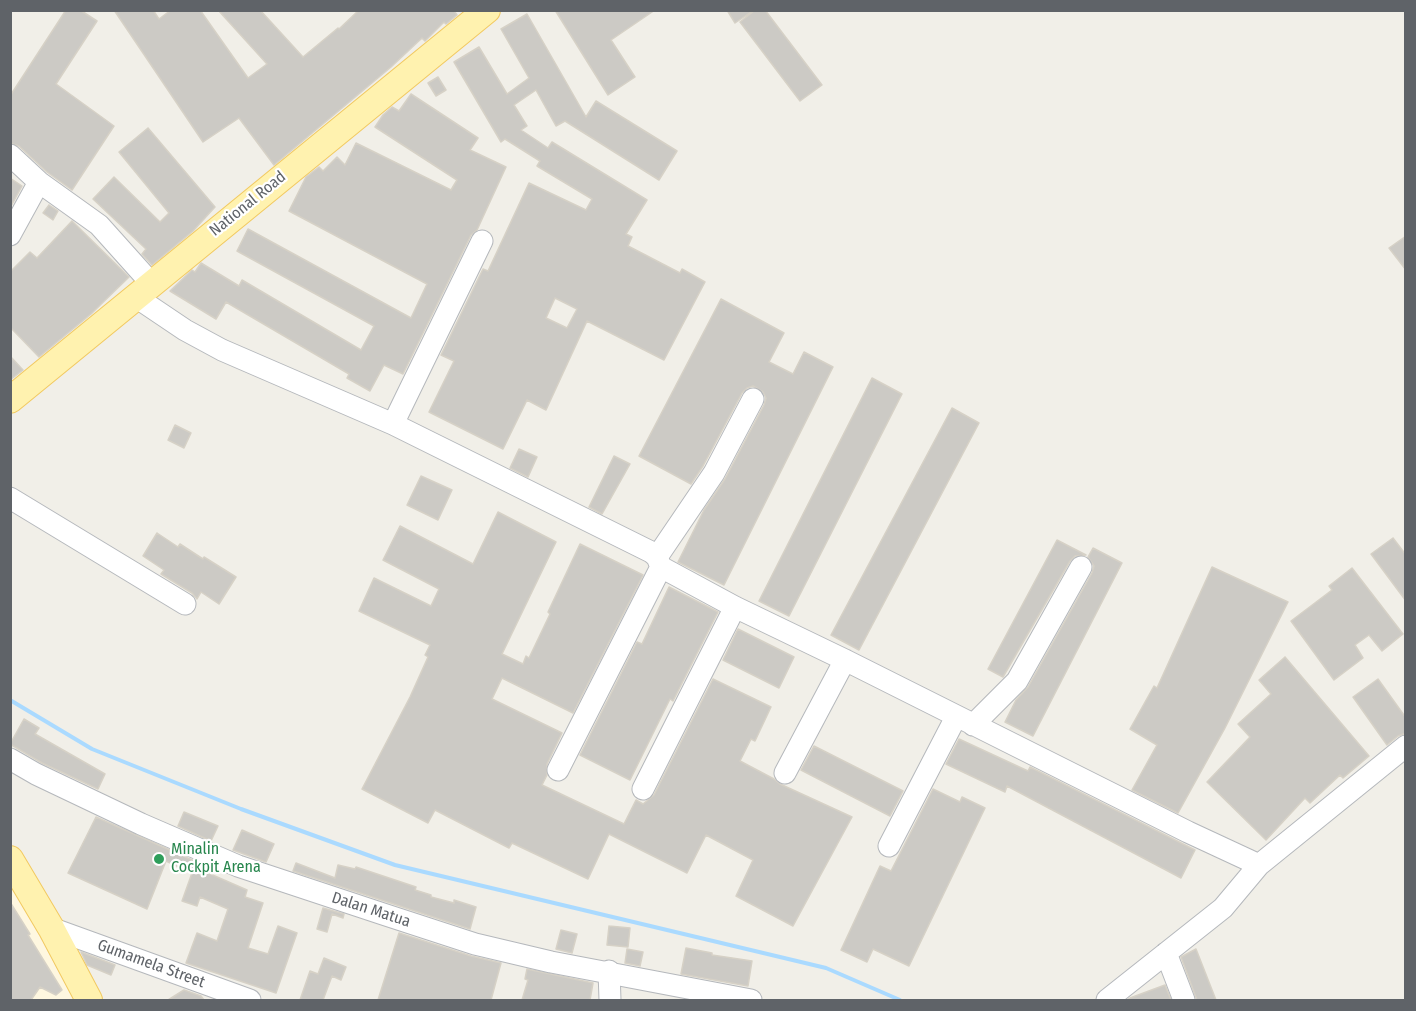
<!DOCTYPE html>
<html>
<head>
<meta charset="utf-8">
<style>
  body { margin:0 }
  #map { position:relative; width:1416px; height:1011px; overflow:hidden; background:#f1efe8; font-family:"Fira Sans Condensed",sans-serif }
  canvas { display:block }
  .frame { position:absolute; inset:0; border:12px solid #5f6368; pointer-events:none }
</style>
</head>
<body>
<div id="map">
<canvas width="1416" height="1011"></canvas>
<div class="frame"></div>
</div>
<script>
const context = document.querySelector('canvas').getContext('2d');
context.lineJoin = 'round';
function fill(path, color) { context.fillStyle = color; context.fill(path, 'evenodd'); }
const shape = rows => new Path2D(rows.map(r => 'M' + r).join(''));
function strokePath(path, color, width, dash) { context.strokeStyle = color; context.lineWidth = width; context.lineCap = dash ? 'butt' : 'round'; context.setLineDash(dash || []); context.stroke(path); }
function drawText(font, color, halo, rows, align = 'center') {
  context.font = font + ' "Fira Sans Condensed",sans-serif'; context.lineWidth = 4.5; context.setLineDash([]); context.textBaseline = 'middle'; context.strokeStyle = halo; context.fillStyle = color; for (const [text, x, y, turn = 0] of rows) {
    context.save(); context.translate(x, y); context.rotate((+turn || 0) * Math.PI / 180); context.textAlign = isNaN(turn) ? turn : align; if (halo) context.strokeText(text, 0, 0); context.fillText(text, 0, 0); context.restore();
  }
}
fill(shape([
  [11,884,74,1000,11,1000]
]), '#fef7e0');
strokePath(shape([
  [10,700,92,749,241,809,395,865,826,968,900,1000]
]), '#aadaff', 4);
const building = shape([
  [66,10,80,10,97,21,56,84,114,126,72,190,47,172,19,146,10,143,10,96,66,10],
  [114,10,153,10,159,19,171,10,200,10,248,78,267,64,218,10,260,10,303,57,338,28,339,29,359,10,457,10,455,12,457,15,446,24,444,22,425,41,422,38,391,67,274,165,239,118,203,142,114,10],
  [555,10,655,10,611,40,635,77,608,95,555,10],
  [727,10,754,10,735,23,727,10],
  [755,10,765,10,822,85,800,101,740,22,755,10],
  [527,14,586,117,596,101,677,151,659,180,565,121,556,126,536,90,514,105,527,126,521,130,548,148,552,142,647,200,626,234,632,237,628,246,680,273,682,269,705,282,664,360,587,321,546,410,527,400,503,449,429,412,454,361,441,355,483,269,488,271,529,183,586,210,592,199,537,166,540,161,505,139,501,142,454,62,479,47,507,94,529,78,501,29,527,14],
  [555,298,577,309,567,328,546,318,555,298],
  [438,77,446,90,436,96,428,83,438,77],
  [411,94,478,138,470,150,506,167,477,230,471,235,403,374,384,365,370,391,347,378,349,374,226,302,216,319,170,291,192,270,195,272,201,263,239,286,242,280,361,350,374,326,237,251,248,229,411,318,427,284,289,211,306,177,319,167,323,171,337,157,345,165,356,143,451,190,457,180,375,127,383,115,392,107,399,111,411,94],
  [148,128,215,207,193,231,152,265,142,254,146,249,93,199,114,177,160,222,169,213,119,152,148,128],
  [10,178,22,186,10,208,10,178],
  [49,205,58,211,53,220,43,213,49,205],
  [72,221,129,277,91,314,39,357,10,327,10,272,30,252,37,258,72,221],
  [1406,236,1406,270,1389,248,1406,236],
  [721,299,784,333,769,362,793,374,804,352,833,367,724,585,678,562,704,510,725,479,764,405,766,398,763,392,753,386,747,388,742,393,703,466,691,484,639,456,721,299],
  [10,356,23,370,10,380,10,356],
  [872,378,902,394,789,616,759,601,872,378],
  [952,408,979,423,859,650,831,635,952,408],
  [175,425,191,433,184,448,168,440,175,425],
  [519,449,537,457,528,477,510,468,519,449],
  [614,456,630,464,602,514,589,507,614,456],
  [421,476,452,490,438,520,407,505,421,476],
  [498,512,556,542,502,654,523,664,526,656,529,658,550,614,548,612,580,544,643,575,573,713,502,678,492,699,562,733,547,764,547,775,542,785,624,824,636,800,643,804,654,795,713,679,771,707,755,741,751,739,740,761,774,779,780,784,852,817,793,926,736,896,753,860,706,835,687,873,609,834,588,879,512,843,509,848,435,810,428,823,362,789,410,697,428,657,425,655,430,645,359,611,374,578,431,606,439,589,383,560,400,526,473,564,498,512],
  [157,533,178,547,180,544,203,559,204,557,236,577,219,604,201,592,197,599,192,593,161,574,164,570,143,556,157,533],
  [1393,538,1406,555,1406,601,1371,554,1393,538],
  [1057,540,1086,555,1075,556,1070,561,1003,677,988,669,1057,540],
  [1093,548,1122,563,1033,736,1005,722,1016,700,1028,687,1092,573,1094,566,1088,557,1093,548],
  [1212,567,1288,602,1225,728,1178,813,1132,790,1157,745,1130,729,1154,686,1157,688,1212,567],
  [1352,568,1403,634,1382,651,1369,635,1355,645,1363,658,1334,680,1291,621,1332,590,1329,586,1352,568],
  [669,587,718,612,673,701,670,699,630,780,580,755,637,642,642,644,669,587],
  [738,629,794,657,779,688,723,660,738,629],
  [1285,657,1369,756,1343,778,1340,775,1310,803,1305,798,1266,840,1207,782,1250,737,1238,724,1271,694,1259,680,1285,657],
  [1378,679,1406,718,1406,733,1398,736,1387,745,1353,697,1378,679],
  [24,719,39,728,35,734,105,774,98,789,42,763,10,744,24,719],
  [959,739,1028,771,1030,767,1195,850,1181,878,1007,786,1005,792,946,764,959,739],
  [814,746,903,791,890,816,801,770,814,746],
  [933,789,960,802,962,797,985,808,909,966,873,949,867,962,841,950,880,866,891,871,933,789],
  [184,812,218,826,211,841,178,826,184,812],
  [96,817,210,868,208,873,247,890,245,897,263,903,248,948,268,954,278,926,297,933,276,993,186,963,197,933,217,941,228,909,200,897,197,906,182,901,192,873,166,861,147,909,68,873,96,817],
  [242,830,274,844,266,862,233,850,242,830],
  [296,863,335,878,338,865,355,869,356,867,416,887,415,890,431,895,431,897,454,903,454,900,476,907,470,929,293,871,296,863],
  [10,902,30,934,28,935,62,990,56,995,40,987,31,1000,10,1000,10,902],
  [323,908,344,914,343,918,332,914,327,932,317,929,323,908],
  [609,926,630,928,628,947,607,945,609,926],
  [561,930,577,934,572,953,556,949,561,930],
  [399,933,471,956,501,963,491,1000,378,1000,399,933],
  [686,948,712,953,712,955,752,961,748,986,681,974,686,948],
  [627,949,643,952,640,966,625,963,627,949],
  [1196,949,1216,1000,1197,1000,1181,957,1196,949],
  [81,952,115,965,111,975,87,965,81,952],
  [324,958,346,967,341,980,332,976,323,1000,300,1000,310,971,318,974,324,958],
  [527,969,593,983,590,1000,522,1000,528,980,525,979,527,969],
  [1165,985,1171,1000,1127,1000,1130,998,1165,985],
  [184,990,201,996,204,1000,168,1000,184,990]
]);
fill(building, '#cccac5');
strokePath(building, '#d6d1c6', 1.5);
const minor = shape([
  [10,155,39,182,99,225,151,283],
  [10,235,39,182],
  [136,297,185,330,222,350,393,424,651,552,657,557,661,567,735,607,845,660,1188,832,1259,865],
  [393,424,482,241],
  [10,498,185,604],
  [657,557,714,473,753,399],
  [973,725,1017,681,1081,567],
  [10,759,36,774,141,824,238,866,383,914,475,944,551,962,751,1000],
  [558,770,661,567],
  [785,773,845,660],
  [643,789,735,607],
  [889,846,956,717],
  [51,928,250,1000],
  [1166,953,1184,1000],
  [609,971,610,1000],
  [1107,1000,1223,908,1259,865,1406,746]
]);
const major = shape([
  [10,400,487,10],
  [10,859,51,928,89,1000]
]);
strokePath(minor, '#b5b8bc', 23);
strokePath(major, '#f2c960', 28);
strokePath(minor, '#fff', 21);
strokePath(major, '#fff2af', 26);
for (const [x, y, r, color] of [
  [159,859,6,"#2e9e5b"]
]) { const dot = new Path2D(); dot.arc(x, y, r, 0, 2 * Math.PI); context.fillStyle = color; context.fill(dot); strokePath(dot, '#fff', 2); }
drawText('16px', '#5f6368', '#fff', [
  ["National Road",248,204,-39],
  ["Dalan Matua",371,910,18],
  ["Gumamela Street",151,964,20]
]);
drawText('16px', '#27864d', '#fff', [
  ["Minalin",171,850],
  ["Cockpit Arena",171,868]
], 'left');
</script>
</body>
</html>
